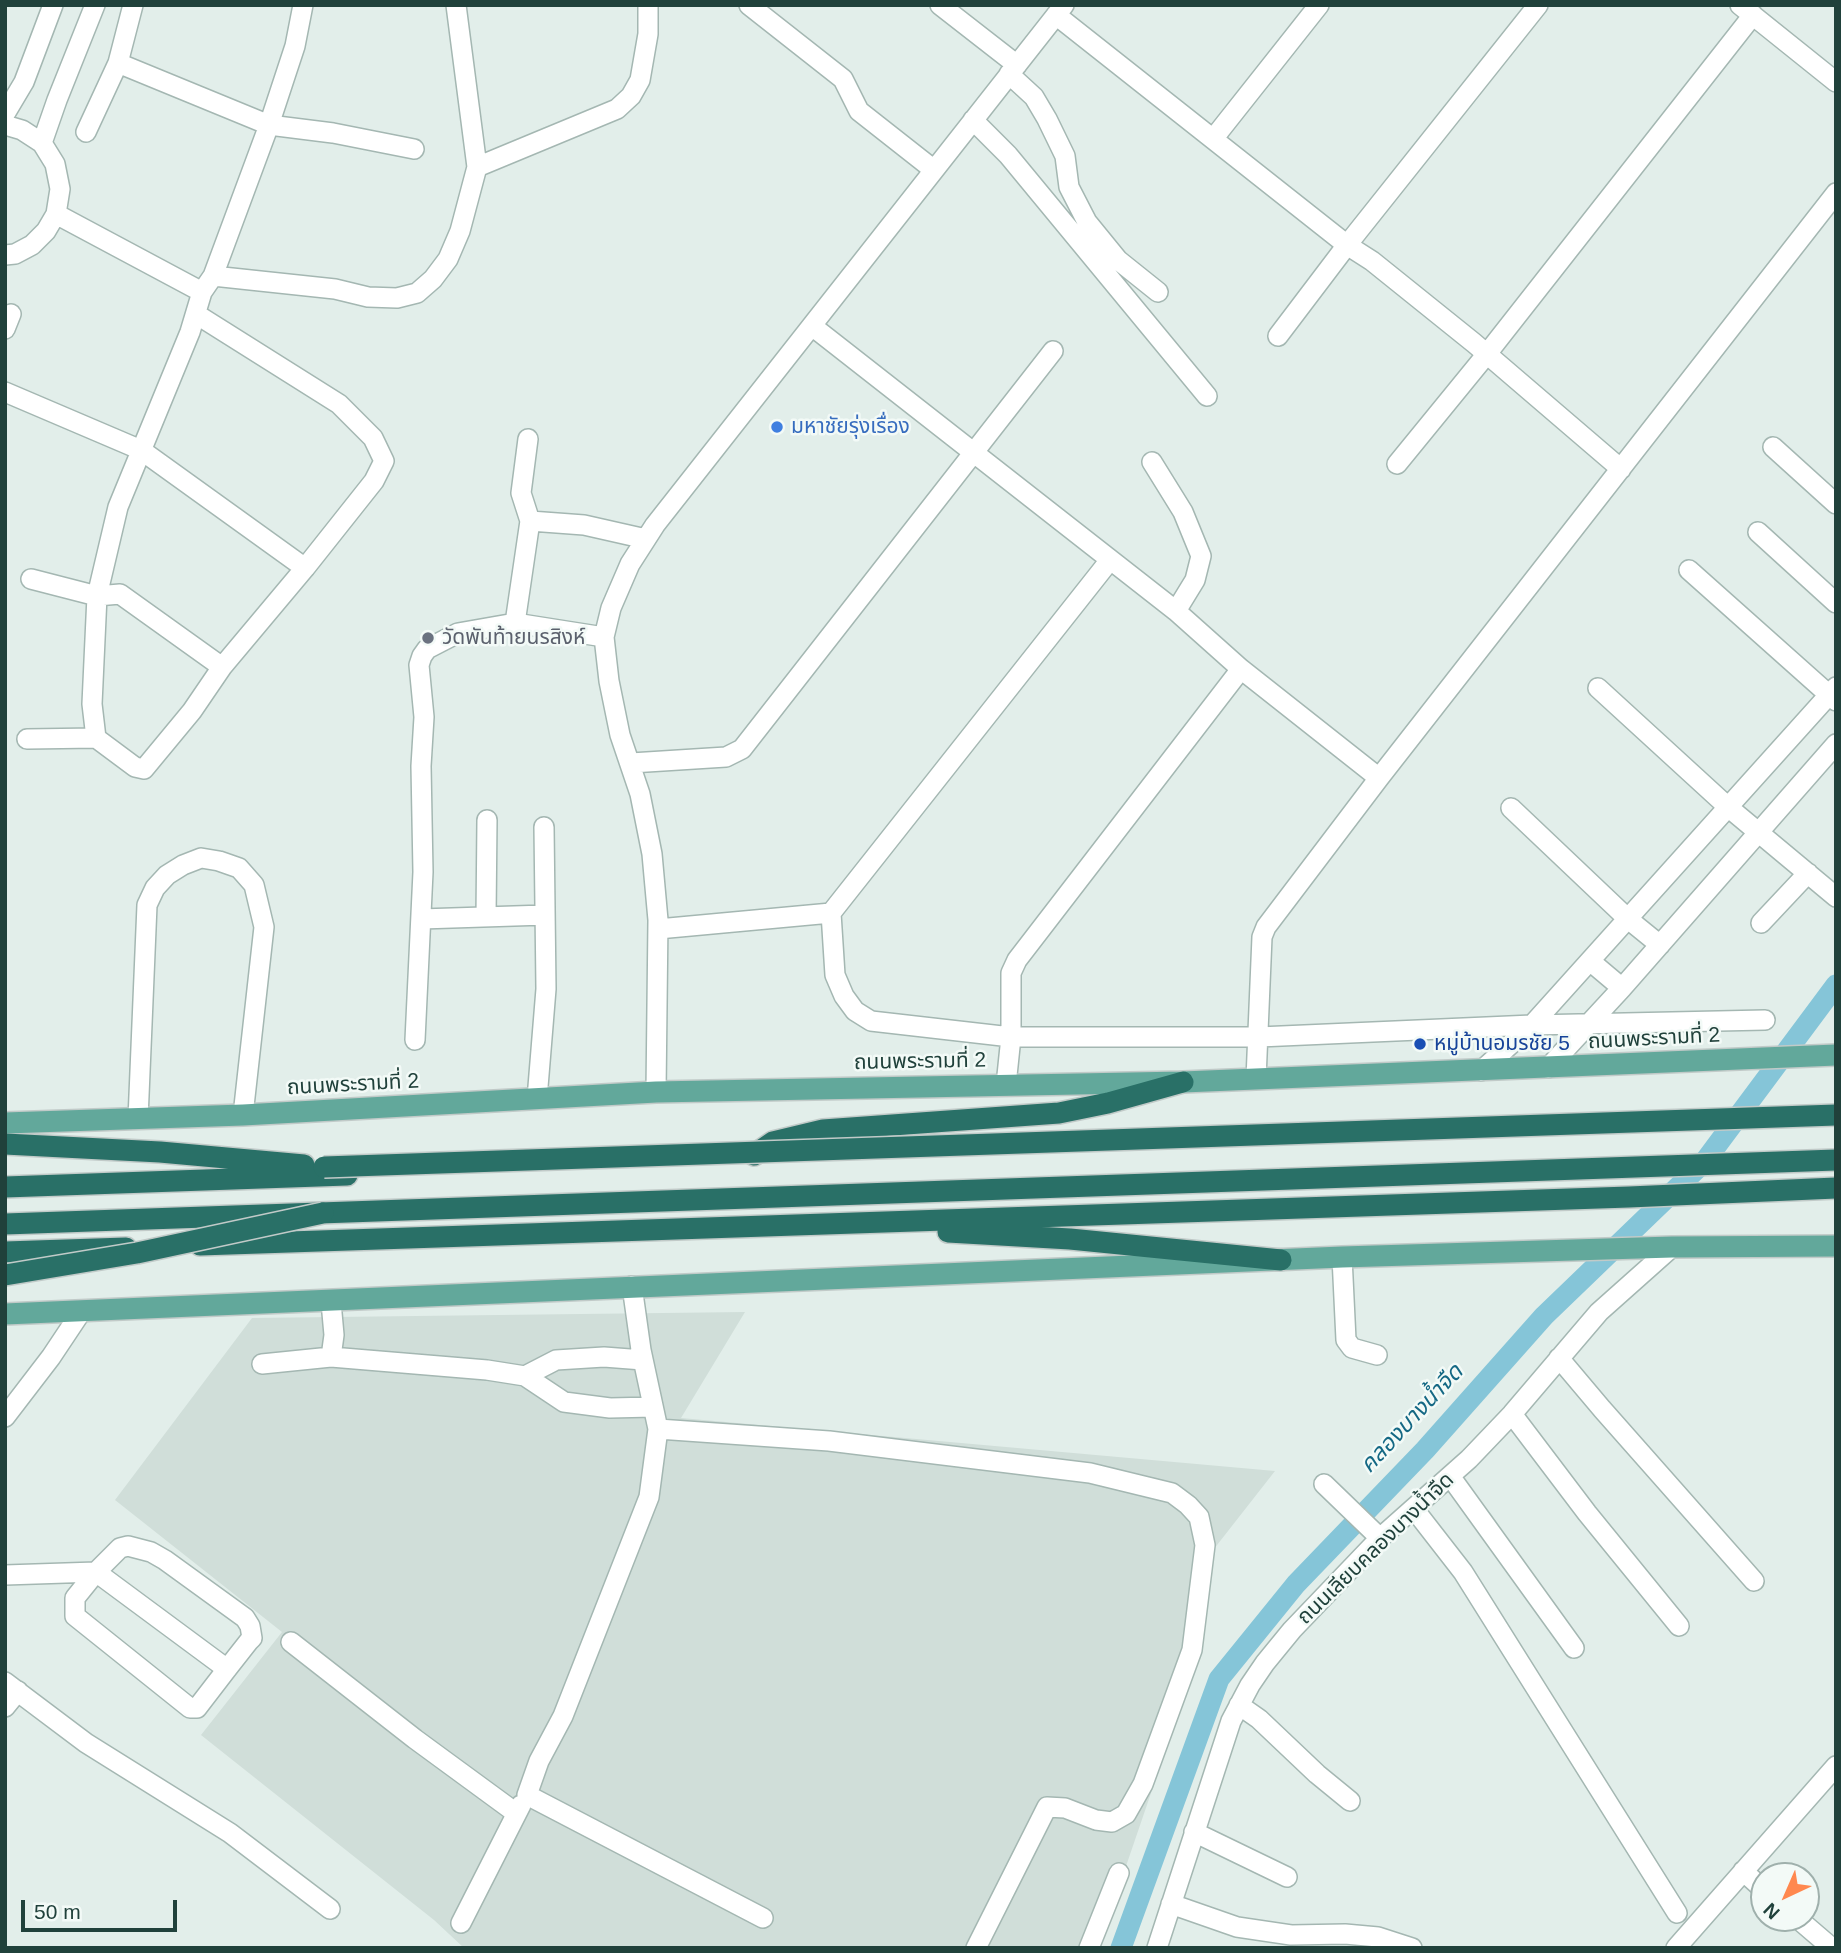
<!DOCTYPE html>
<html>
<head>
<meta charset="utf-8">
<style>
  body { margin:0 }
  #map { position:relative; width:1841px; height:1953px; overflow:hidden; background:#e2eeea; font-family:Helvetica,sans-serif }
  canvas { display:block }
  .frame { position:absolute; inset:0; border:7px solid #20413b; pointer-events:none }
  .north { position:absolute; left:1750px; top:1862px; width:70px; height:70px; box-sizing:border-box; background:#f3faf7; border:2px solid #9fb0ac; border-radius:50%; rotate:224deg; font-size:19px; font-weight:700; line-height:28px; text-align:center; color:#20413b }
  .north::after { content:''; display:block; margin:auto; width:24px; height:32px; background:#ff884f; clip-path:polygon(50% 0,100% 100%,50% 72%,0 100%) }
  .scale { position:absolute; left:21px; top:1900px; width:156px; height:32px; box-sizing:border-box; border:4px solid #20413b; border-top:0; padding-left:9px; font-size:21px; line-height:24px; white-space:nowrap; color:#20413b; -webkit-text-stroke:5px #f3faf7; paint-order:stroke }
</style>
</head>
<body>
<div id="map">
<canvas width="1841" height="1953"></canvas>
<div class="frame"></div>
<div class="north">N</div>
<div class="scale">50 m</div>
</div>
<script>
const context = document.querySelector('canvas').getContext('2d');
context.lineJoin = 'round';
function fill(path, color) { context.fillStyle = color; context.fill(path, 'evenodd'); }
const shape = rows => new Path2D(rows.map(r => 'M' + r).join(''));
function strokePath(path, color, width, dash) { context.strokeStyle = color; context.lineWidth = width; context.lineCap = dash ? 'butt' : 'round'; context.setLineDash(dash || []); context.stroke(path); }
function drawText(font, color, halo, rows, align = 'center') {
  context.font = font + ' Helvetica,"Noto Sans Thai",sans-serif'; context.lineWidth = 5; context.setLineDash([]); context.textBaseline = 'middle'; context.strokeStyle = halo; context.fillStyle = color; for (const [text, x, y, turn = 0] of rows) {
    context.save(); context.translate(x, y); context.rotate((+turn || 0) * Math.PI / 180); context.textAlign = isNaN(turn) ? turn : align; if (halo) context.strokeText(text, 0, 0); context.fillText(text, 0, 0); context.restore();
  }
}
fill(shape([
  [745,1312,681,1418,1275,1471,1210,1554,1201,1647,1098,1948,464,1948,434,1920,201,1735,282,1632,115,1500,252,1318]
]), '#d0ded9');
strokePath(shape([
  [1121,1948,1219,1679,1296,1584,1425,1450,1544,1316,1705,1161,1836,985]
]), '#85c5d8', 21);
const minor = shape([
  [749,5,843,79,859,111,934,170],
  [940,5,1017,65],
  [1740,5,1836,82],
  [1056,15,1347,245,1372,261,1474,343,1621,469],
  [118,63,269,125,333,133,414,149],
  [1009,74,1034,97,1047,119,1065,156,1069,187,1087,222,1118,260,1158,292],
  [5,114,24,82,53,5],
  [973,120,1008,155,1207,396],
  [5,125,22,130,42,143,55,164,60,189,56,214,46,231,32,245,15,254,5,255],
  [86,132,118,63,133,5],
  [1213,139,1319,5],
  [42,143,57,100,95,5],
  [477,167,617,109,631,96,640,80,648,34,648,5],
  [56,214,202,292],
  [213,276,335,289,368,297,397,298,417,293,433,279,448,259,460,231,477,167,456,5],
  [812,326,1176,611,1241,669,1379,778],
  [5,329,11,314],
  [1278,336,1347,245,1538,5],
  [5,392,141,450,305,568],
  [528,439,521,493,530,521],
  [1773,447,1836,504],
  [1152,462,1183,512,1201,556,1195,580,1176,611],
  [1397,464,1486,355,1753,15],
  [1758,532,1836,603],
  [1689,570,1836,701],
  [31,579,97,596,120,594,222,667],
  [515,623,604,637],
  [1598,688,1728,807,1836,897],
  [96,738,92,704,97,596,118,507,190,332,202,292,213,276,269,125,295,46,303,5],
  [27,739,96,738,135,767,144,769,192,711,222,667,305,568,374,481,384,461,373,438,339,404,196,314],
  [631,763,726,757,742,749,1053,351],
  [1511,808,1628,919,1660,945],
  [831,913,835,975,844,996,855,1011,871,1021,1011,1037,1259,1037,1532,1025,1765,1020],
  [486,917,487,820],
  [421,919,545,915],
  [1761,923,1808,873],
  [658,929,831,913,1110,560],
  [1590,961,1622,988],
  [415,1040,423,872,421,766,424,717,419,665,422,656,427,649,458,633,515,623,530,521,584,525,646,539],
  [1548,1068,1622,988,1836,744],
  [1481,1071,1532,1025,1836,687],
  [1256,1079,1262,937,1266,927,1379,778,1836,193],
  [1006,1085,1011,1037,1011,973,1017,960,1241,669],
  [656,1092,658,920,652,854,640,794,620,735,609,681,604,637,611,608,630,564,655,525,1064,5],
  [537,1099,546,989,544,827],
  [138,1119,147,905,155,888,167,875,183,865,201,858,219,861,239,868,254,885,264,927,243,1115],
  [1342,1257,1346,1340,1352,1348,1377,1355],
  [632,1286,641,1350,658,1429,649,1497,563,1716,539,1761,527,1795,763,1918],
  [331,1302,334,1335,331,1357,487,1370,525,1376,564,1402,610,1408,653,1407],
  [1559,1358,1602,1409,1754,1581],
  [262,1364,331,1357],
  [525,1376,556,1360,604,1357,643,1360],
  [1512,1414,1587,1513,1679,1626],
  [5,1417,51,1357,81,1312],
  [658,1429,829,1441,1090,1473,1172,1493,1188,1505,1199,1517,1205,1545,1192,1650,1143,1784,1126,1814,1112,1822,1096,1820,1065,1808,1047,1807,976,1948],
  [1450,1476,1574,1648],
  [1324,1484,1380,1538],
  [1414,1509,1463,1572,1677,1913],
  [5,1575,96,1572,120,1548,128,1546,151,1552,165,1560,245,1618,250,1626,252,1638,249,1641,227,1669,197,1708,190,1708,75,1616,75,1598,96,1572,227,1669],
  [291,1642,415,1739,516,1813],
  [5,1682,86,1743,230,1833,330,1909],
  [1239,1705,1259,1719,1317,1774,1350,1801],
  [5,1707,18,1691],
  [1194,1832,1287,1877],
  [1743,1871,1764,1890],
  [1171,1904,1237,1927,1291,1935,1345,1934,1378,1937,1412,1948],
  [1797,1918,1832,1948],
  [461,1923,521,1805],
  [1089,1948,1119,1873],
  [1157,1948,1231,1721,1250,1685,1265,1663,1292,1630,1380,1538,1469,1459,1512,1414,1599,1312,1672,1247],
  [1676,1948,1836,1766]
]);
const major = shape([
  [5,1123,243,1115,656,1092,1183,1082,1836,1055],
  [5,1314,1342,1257,1672,1247,1836,1246]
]);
const highway = shape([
  [5,1144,160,1152,304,1165],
  [754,1155,773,1142,823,1130,1059,1113,1108,1103,1183,1082],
  [5,1187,347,1175],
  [5,1224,1836,1160],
  [948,1232,1070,1239,1281,1260],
  [200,1245,1629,1197,1836,1188],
  [5,1252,126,1248]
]);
strokePath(minor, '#a4b7b2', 22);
strokePath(major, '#c1cac8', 24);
strokePath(highway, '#c1cac8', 24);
strokePath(minor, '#fff', 19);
strokePath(major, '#62a89b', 21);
strokePath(highway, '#297067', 21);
const highwayBridge = shape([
  [324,1167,1836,1115],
  [5,1275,137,1253,323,1213]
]);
strokePath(highwayBridge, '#c1cac8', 24, []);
strokePath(highwayBridge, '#297067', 21);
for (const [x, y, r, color] of [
  [777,427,7,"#3f7fe0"],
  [428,638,7,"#6b7280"],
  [1420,1044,7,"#1a4fb4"]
]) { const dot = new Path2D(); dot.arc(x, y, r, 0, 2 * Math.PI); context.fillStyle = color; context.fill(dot); strokePath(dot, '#f3faf7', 2.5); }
drawText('21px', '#366cbe', '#f3faf7', [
  ["มหาชัยรุ่งเรื่อง",791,427]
], 'left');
drawText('21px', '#5b616d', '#f3faf7', [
  ["วัดพันท้ายนรสิงห์",442,638]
], 'left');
drawText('21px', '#20413b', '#f3faf7', [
  ["ถนนพระรามที่ 2",1654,1039,-3],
  ["ถนนพระรามที่ 2",920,1062,-1],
  ["ถนนพระรามที่ 2",353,1085,-3],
  ["ถนนเลียบคลองบางน้ำจืด",1376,1549,-44]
]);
drawText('21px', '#164399', '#f3faf7', [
  ["หมู่บ้านอมรชัย 5",1434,1044]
], 'left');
drawText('italic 23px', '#146884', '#f3faf7', [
  ["คลองบางน้ำจืด",1412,1419,-47]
]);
</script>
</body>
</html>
